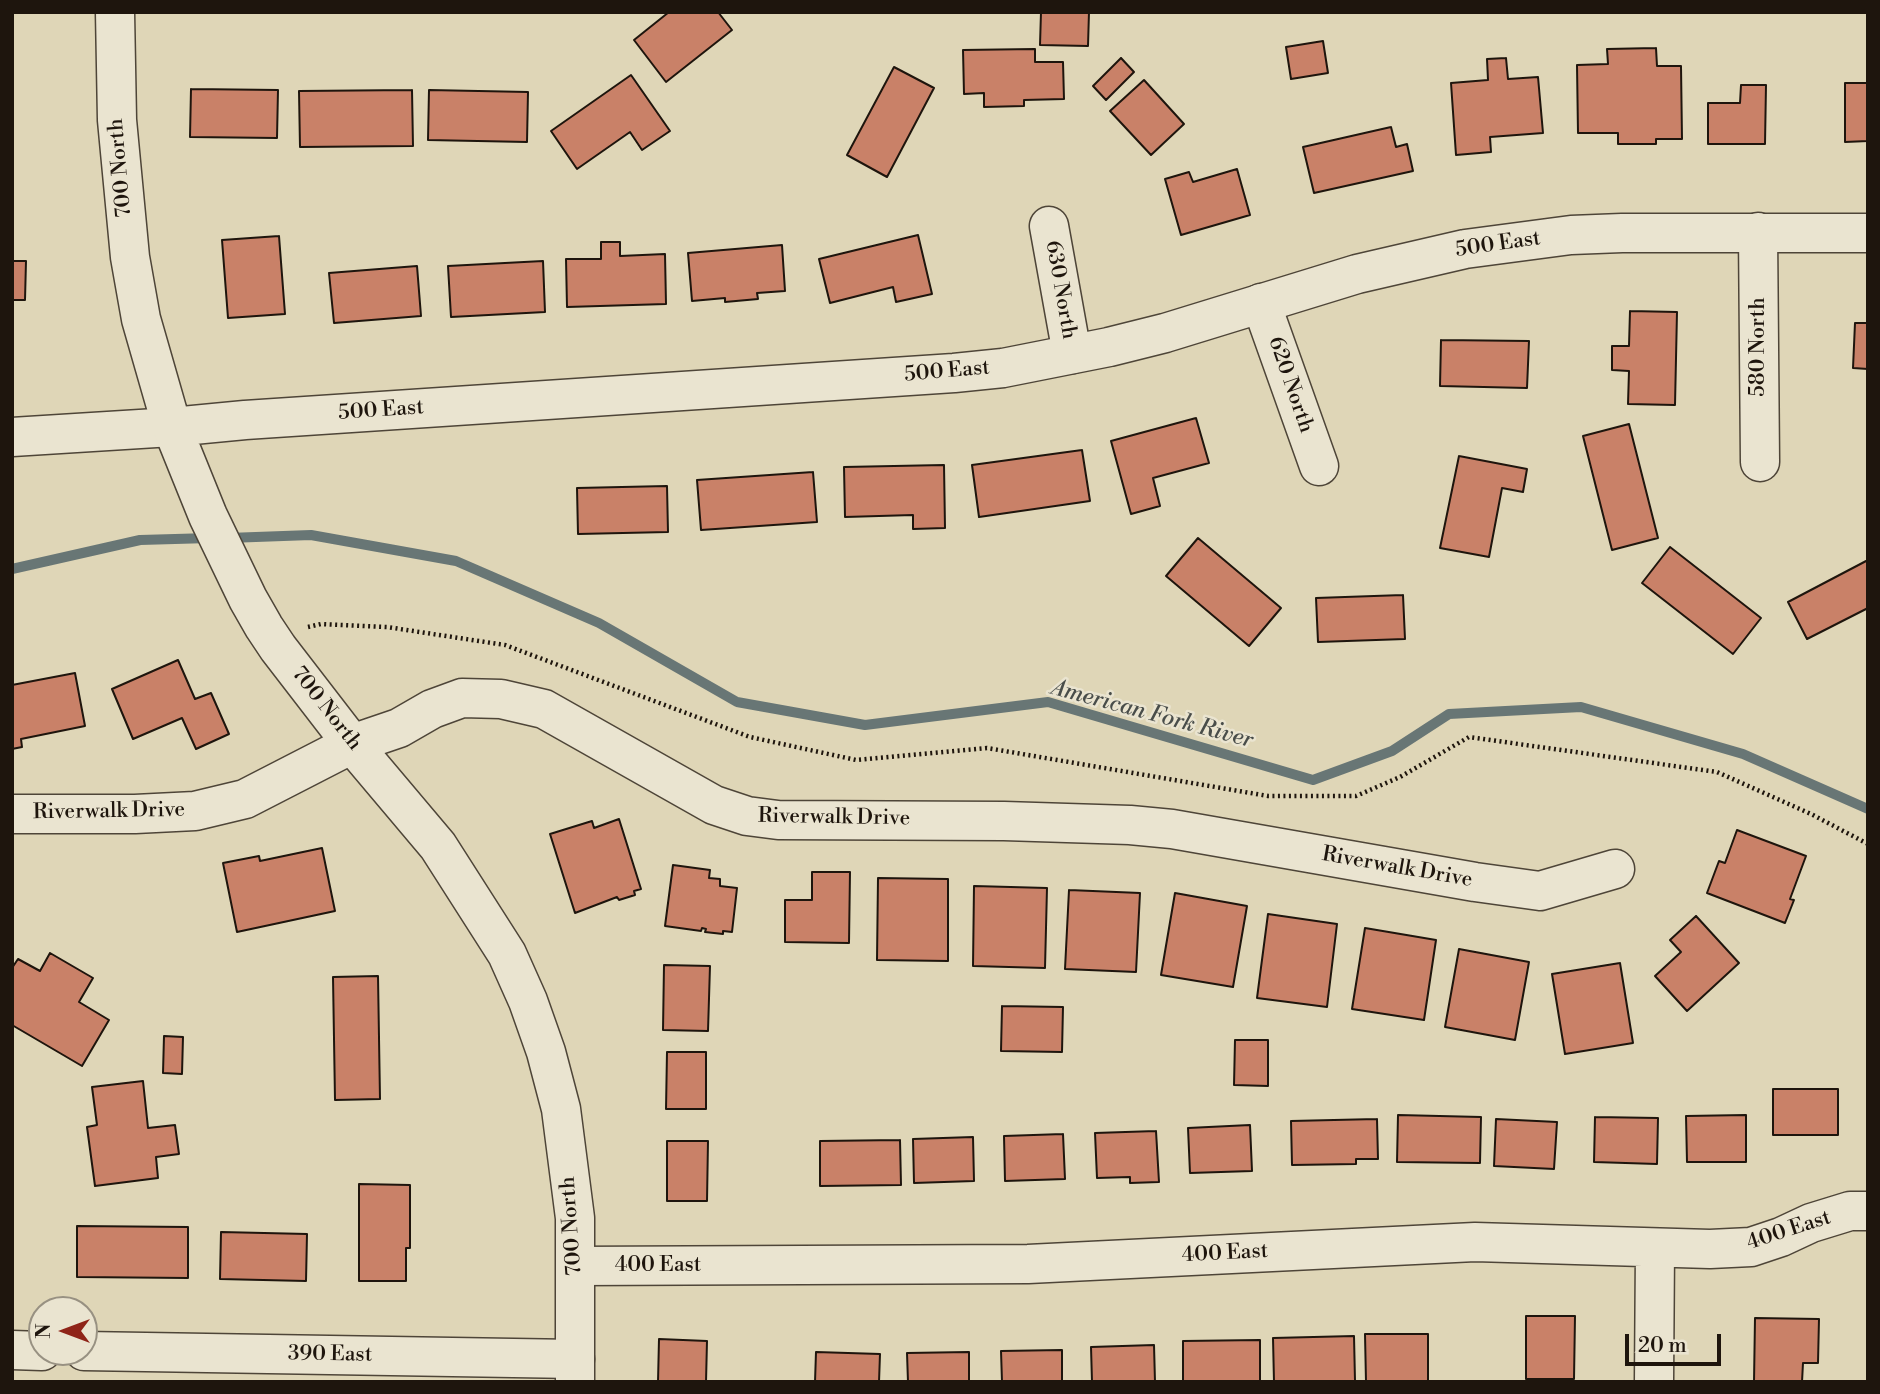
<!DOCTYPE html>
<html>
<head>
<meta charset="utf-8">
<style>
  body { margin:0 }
  #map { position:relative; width:1880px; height:1394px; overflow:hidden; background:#dfd6b7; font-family:"Libre Bodoni",serif }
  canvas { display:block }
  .frame { position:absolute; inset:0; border:14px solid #1e150d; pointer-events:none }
  .north { position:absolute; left:28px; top:1296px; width:70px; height:70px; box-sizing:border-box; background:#eae4d0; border:2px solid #989182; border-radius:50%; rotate:270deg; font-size:19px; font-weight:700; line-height:28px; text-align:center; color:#1e150d }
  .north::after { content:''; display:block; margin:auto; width:24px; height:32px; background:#8f2418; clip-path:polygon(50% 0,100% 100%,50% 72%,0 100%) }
  .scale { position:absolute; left:1625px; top:1334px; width:96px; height:32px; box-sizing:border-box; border:4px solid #1e150d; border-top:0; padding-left:9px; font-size:21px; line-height:24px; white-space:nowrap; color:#1e150d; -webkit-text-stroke:5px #eae4d0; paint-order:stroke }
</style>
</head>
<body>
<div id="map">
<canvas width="1880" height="1394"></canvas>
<div class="frame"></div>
<div class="north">N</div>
<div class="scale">20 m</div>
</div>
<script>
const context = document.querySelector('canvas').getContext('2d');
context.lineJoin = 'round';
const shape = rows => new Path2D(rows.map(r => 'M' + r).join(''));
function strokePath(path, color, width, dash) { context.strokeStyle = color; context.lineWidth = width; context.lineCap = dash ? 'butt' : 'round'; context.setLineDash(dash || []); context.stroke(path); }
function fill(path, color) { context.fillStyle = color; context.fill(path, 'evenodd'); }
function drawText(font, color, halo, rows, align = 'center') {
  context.font = font + ' "Libre Bodoni",serif'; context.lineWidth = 5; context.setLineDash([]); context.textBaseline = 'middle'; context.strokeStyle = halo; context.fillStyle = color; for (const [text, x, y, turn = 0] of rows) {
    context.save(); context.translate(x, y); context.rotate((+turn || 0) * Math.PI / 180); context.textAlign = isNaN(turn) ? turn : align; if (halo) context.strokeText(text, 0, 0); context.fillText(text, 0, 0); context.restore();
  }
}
strokePath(shape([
  [228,538,311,535,456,561,599,623,737,702,865,725,1048,702,1313,780,1392,751,1449,714,1581,707,1743,754,1868,809],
  [12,569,140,540,210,538]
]), '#687675', 10);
const building = shape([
  [669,12,718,12,732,30,666,82,634,40,669,12],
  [1041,12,1089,12,1088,46,1040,45,1041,12],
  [1323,41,1328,73,1291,79,1286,47,1323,41],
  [1656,48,1657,66,1681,66,1682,139,1656,139,1656,144,1618,144,1618,133,1578,133,1577,65,1608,64,1607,49,1656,48],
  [1035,49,1035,62,1063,62,1064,99,1024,100,1024,106,984,107,984,93,964,94,963,50,1035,49],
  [1121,58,1134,72,1106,100,1093,86,1121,58],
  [1506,58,1508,79,1538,77,1543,133,1490,137,1491,152,1456,155,1451,83,1488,80,1487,59,1506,58],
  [894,67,934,88,887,177,847,155,894,67],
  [631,75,670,131,642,150,630,132,577,169,551,131,631,75],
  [1144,80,1184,124,1151,155,1110,111,1144,80],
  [1845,83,1868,83,1868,141,1845,142,1845,83],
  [1741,85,1766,85,1765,144,1708,144,1708,103,1740,103,1741,85],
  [191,89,278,90,277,138,190,137,191,89],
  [412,90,413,146,300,147,299,91,412,90],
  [429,90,528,92,527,142,428,140,429,90],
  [1391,127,1396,147,1407,144,1413,171,1314,193,1303,147,1391,127],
  [1237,169,1250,215,1181,235,1165,179,1189,172,1193,182,1237,169],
  [918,235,932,294,896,302,893,287,830,303,819,259,918,235],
  [279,236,285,314,228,318,222,240,279,236],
  [601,242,620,242,620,256,665,254,666,304,567,307,566,259,601,259,601,242],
  [782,245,785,291,757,293,758,299,725,302,725,298,692,301,688,253,782,245],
  [12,261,26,261,25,300,12,300,12,261],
  [543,261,545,312,451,317,448,266,543,261],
  [417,266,421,316,334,323,329,273,417,266],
  [1630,311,1677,312,1675,405,1628,404,1629,371,1612,370,1612,346,1629,346,1630,311],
  [1855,323,1868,323,1868,369,1853,368,1855,323],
  [1441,340,1529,341,1527,388,1440,386,1441,340],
  [1196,418,1209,463,1153,478,1160,506,1131,514,1111,441,1196,418],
  [1629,424,1658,538,1612,550,1583,436,1629,424],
  [1082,450,1090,501,979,517,972,465,1082,450],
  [1459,456,1527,469,1523,492,1502,488,1489,557,1440,548,1459,456],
  [944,465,945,528,913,529,913,515,845,517,844,467,944,465],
  [813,472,817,522,701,530,697,480,813,472],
  [667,486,668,532,578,534,577,488,667,486],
  [1198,538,1281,608,1249,646,1166,576,1198,538],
  [1670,547,1761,618,1733,654,1642,583,1670,547],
  [1868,560,1868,608,1807,639,1788,602,1868,560],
  [1403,595,1405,639,1318,642,1316,598,1403,595],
  [178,660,195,699,211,693,229,734,196,749,182,718,133,739,112,689,178,660],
  [75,673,85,726,21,739,22,747,12,749,12,685,75,673],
  [619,819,641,889,634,891,635,895,619,900,617,897,575,913,550,834,592,821,594,828,619,819],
  [1737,830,1806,856,1790,899,1794,900,1785,923,1707,893,1719,861,1725,863,1737,830],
  [322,848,335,911,237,932,223,863,259,856,260,861,322,848],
  [673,865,710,870,709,878,720,879,720,886,737,888,732,932,723,931,723,934,705,932,706,929,702,928,701,931,665,926,673,865],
  [812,872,850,872,849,943,785,942,785,900,812,900,812,872],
  [878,878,948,879,948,961,877,960,878,878],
  [974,886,1047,888,1045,968,973,966,974,886],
  [1069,890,1140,893,1136,972,1065,969,1069,890],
  [1175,893,1247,906,1233,987,1161,975,1175,893],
  [1268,914,1337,924,1327,1007,1257,998,1268,914],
  [1696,916,1739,963,1687,1011,1655,976,1681,952,1670,940,1696,916],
  [1365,928,1436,940,1424,1020,1352,1009,1365,928],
  [1459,949,1529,962,1515,1040,1445,1027,1459,949],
  [50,953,93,978,79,1002,109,1020,82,1066,12,1025,12,968,18,959,40,971,50,953],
  [1620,963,1633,1043,1565,1054,1552,974,1620,963],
  [664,965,710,966,708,1031,663,1030,664,965],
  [378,976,380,1099,335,1100,333,977,378,976],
  [1002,1006,1063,1007,1062,1052,1001,1051,1002,1006],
  [164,1036,183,1037,182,1074,163,1073,164,1036],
  [1235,1040,1268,1040,1268,1086,1234,1085,1235,1040],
  [667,1052,706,1052,706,1109,666,1109,667,1052],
  [143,1081,148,1128,175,1125,179,1154,156,1157,158,1178,95,1186,87,1127,97,1125,92,1087,143,1081],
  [1773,1089,1838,1089,1838,1135,1773,1135,1773,1089],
  [1398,1115,1481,1117,1480,1163,1397,1162,1398,1115],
  [1746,1115,1746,1162,1687,1162,1686,1116,1746,1115],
  [1595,1117,1658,1118,1657,1164,1594,1162,1595,1117],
  [1377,1119,1378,1159,1356,1159,1356,1164,1292,1165,1291,1121,1377,1119],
  [1496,1119,1557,1122,1554,1169,1494,1166,1496,1119],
  [1250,1125,1252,1171,1190,1173,1188,1128,1250,1125],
  [1156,1131,1159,1182,1130,1183,1130,1177,1097,1178,1095,1133,1156,1131],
  [1063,1134,1065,1179,1005,1181,1004,1136,1063,1134],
  [973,1137,974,1181,914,1183,913,1139,973,1137],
  [900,1140,901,1185,820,1186,820,1141,900,1140],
  [667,1141,708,1141,707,1201,667,1201,667,1141],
  [359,1184,410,1185,410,1248,406,1248,406,1281,359,1281,359,1184],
  [77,1226,188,1227,188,1278,77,1277,77,1226],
  [221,1232,307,1234,306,1281,220,1279,221,1232],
  [1526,1316,1575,1316,1574,1379,1526,1379,1526,1316],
  [1755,1318,1819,1319,1818,1363,1803,1363,1802,1382,1754,1382,1755,1318],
  [1365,1334,1428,1334,1428,1382,1366,1382,1365,1334],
  [1354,1336,1355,1381,1274,1382,1273,1338,1354,1336],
  [659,1339,707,1341,706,1382,658,1382,659,1339],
  [1260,1340,1260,1382,1183,1382,1183,1341,1260,1340],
  [1154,1345,1155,1382,1092,1382,1091,1347,1154,1345],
  [1062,1350,1062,1382,1002,1382,1001,1351,1062,1350],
  [816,1352,880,1354,879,1382,815,1382,816,1352],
  [969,1352,969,1382,908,1382,907,1353,969,1352]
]);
fill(building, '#c98168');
strokePath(building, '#1e150d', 2);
const minor = shape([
  [1049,226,1072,354],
  [1758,232,1760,462],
  [1261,303,1319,466],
  [12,437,172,427],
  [12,814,135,814,195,811,245,799,352,744,399,728,432,709,462,698,501,699,544,709,714,805,747,816,778,820,1004,821,1130,825,1172,829,1475,882,1540,891,1615,869],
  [576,1266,1028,1264,1475,1242,1710,1249,1751,1247,1781,1237,1811,1223,1850,1211,1868,1211],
  [12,1350,42,1351],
  [84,1351,575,1359],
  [1654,1382,1655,1248]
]);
const tertiary = shape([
  [115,12,117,120,130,257,141,319,172,427,208,516,248,599,264,627,278,648,352,744,438,846,507,954,528,1001,546,1052,561,1109,575,1218,575,1382],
  [172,427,245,420,954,373,1003,368,1109,347,1165,333,1357,274,1465,249,1571,235,1622,233,1868,233]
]);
strokePath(minor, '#4e4538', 41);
strokePath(tertiary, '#4e4538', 41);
strokePath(shape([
  [308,627,321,624,387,627,505,645,750,737,856,760,987,748,1268,796,1356,796,1400,777,1469,737,1717,772,1811,814,1868,844]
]), '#1e150d', 4.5, [2, 3.5]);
strokePath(minor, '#eae4d0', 38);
strokePath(tertiary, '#eae4d0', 38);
drawText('21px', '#1e150d', '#eae4d0', [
  ["700 North",121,168,-95],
  ["500 East",1498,245,-8],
  ["630 North",1060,290,80],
  ["580 North",1759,347,-90],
  ["500 East",947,372,-5],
  ["620 North",1290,385,71],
  ["500 East",381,411,-4],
  ["700 North",326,709,52],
  ["Riverwalk Drive",109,812,-1],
  ["Riverwalk Drive",834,818,1],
  ["Riverwalk Drive",1397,868,10],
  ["700 North",572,1226,-94],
  ["400 East",1789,1231,-18],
  ["400 East",1225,1254,-3],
  ["400 East",658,1266],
  ["390 East",330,1355,1]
]);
drawText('italic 23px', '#494d4a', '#eae4d0', [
  ["American Fork River",1152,715,15]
]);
</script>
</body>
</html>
